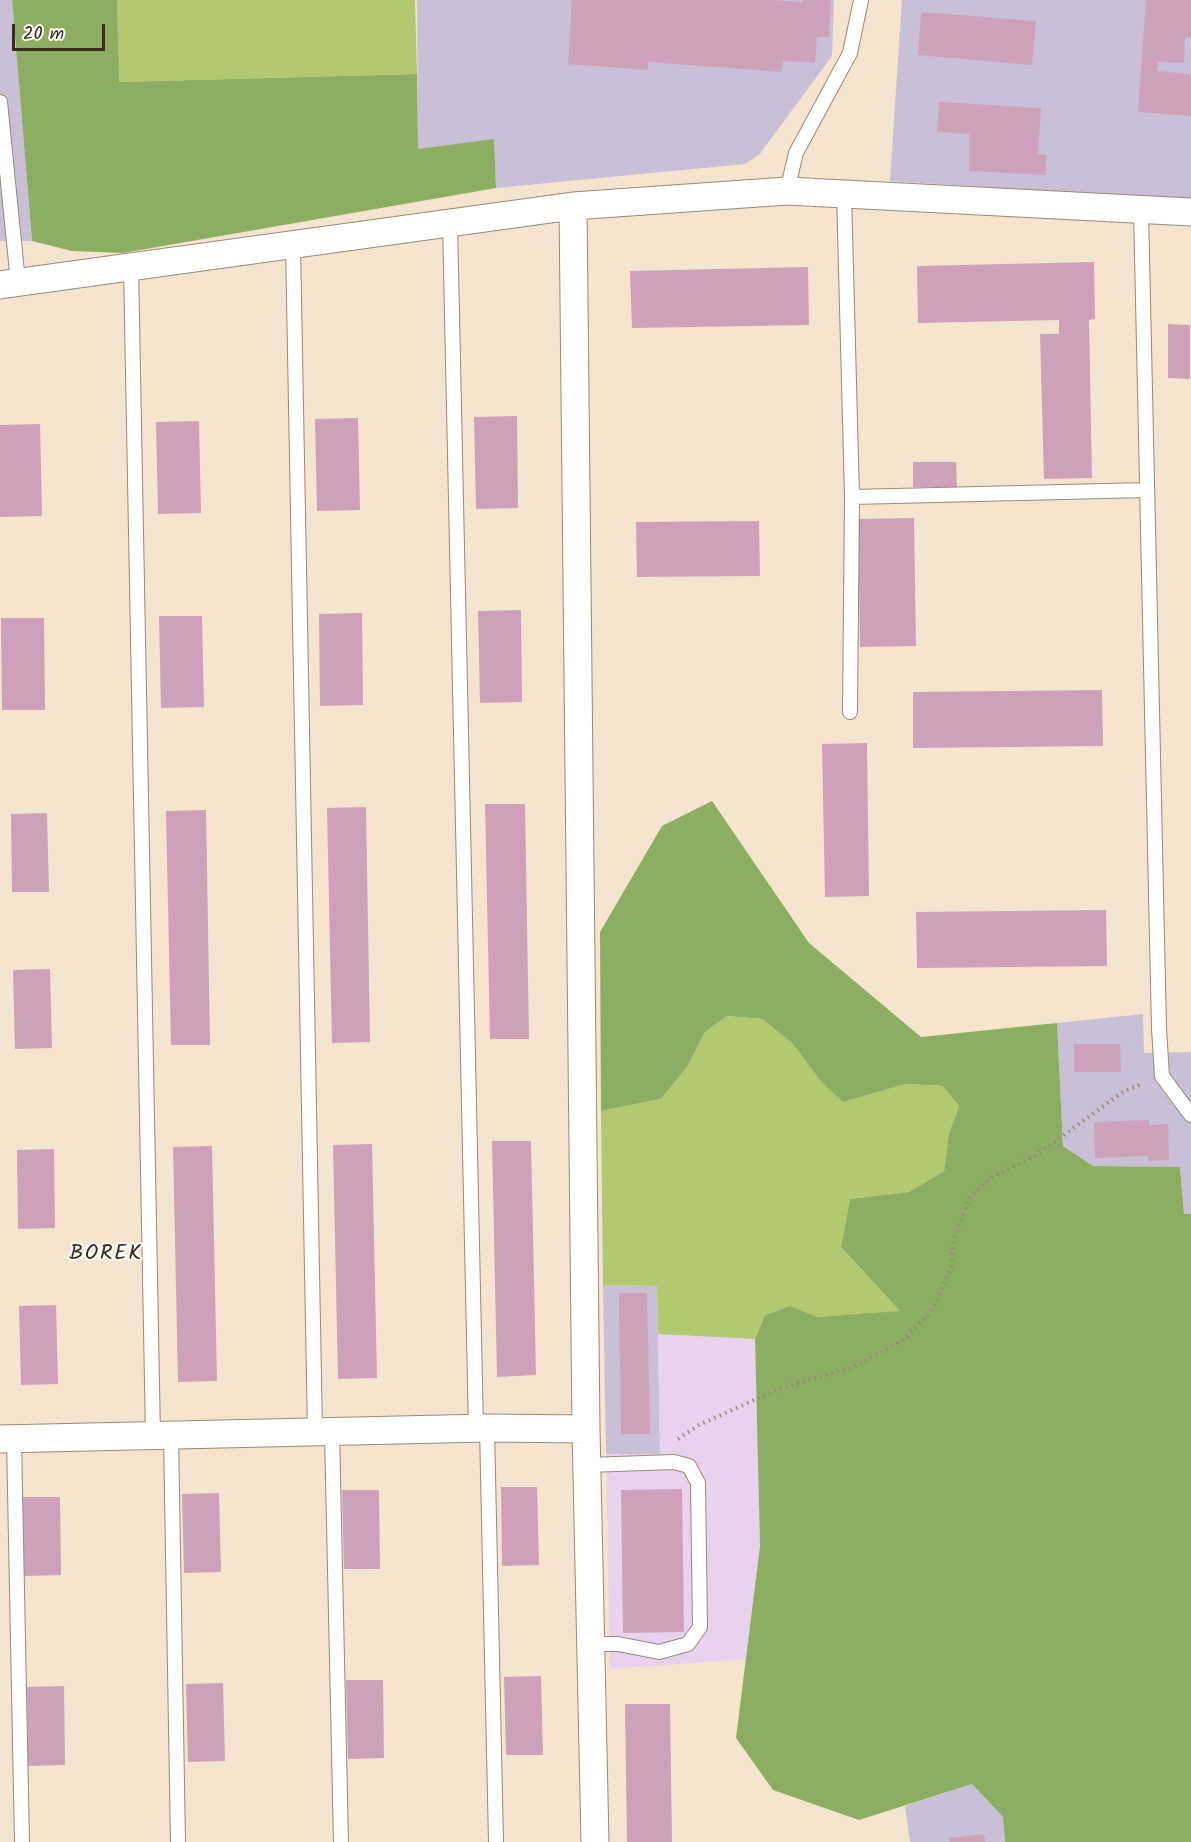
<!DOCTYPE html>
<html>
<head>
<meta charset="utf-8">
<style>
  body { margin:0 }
  #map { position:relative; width:1191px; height:1842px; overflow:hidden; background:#f5e5ce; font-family:Kalam,sans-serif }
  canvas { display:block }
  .scale { position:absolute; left:12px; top:24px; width:93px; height:27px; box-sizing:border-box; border:3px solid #3b2a1e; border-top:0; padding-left:8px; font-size:18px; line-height:21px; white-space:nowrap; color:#3b2a1e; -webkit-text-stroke:4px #fdfcf7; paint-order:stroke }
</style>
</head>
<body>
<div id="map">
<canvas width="1191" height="1842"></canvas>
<div class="scale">20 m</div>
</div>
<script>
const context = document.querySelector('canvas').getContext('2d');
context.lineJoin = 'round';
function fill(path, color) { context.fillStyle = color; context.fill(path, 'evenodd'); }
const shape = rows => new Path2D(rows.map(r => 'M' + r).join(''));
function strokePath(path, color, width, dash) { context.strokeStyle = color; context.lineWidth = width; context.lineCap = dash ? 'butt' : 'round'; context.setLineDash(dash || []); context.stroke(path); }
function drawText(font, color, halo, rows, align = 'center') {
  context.font = font + ' Kalam,sans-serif'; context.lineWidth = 4.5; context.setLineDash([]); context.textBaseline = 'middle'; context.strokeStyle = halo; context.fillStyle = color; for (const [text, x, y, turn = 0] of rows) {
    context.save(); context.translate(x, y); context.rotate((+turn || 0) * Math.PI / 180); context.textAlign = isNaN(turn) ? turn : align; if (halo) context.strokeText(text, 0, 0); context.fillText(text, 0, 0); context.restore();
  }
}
fill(shape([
  [658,1334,755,1339,760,1546,746,1659,610,1669,606,1454,660,1454]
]), '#e8d2ee');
fill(shape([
  [0,0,12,0,32,241,0,241],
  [417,0,834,0,832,56,759,155,745,164,496,188,494,140,418,149],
  [902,0,1191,0,1191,200,890,181],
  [1143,1014,1144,1053,1191,1052,1191,1214,1184,1214,1180,1167,1093,1166,1063,1146,1057,1023],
  [603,1285,657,1286,660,1454,606,1454],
  [972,1784,1003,1817,1005,1842,910,1842,905,1806]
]), '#c9bfd7');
fill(shape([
  [117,0,415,0,417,74,118,82],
  [727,1016,762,1019,792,1043,823,1084,843,1102,904,1084,943,1086,959,1106,949,1133,944,1171,909,1192,850,1199,841,1247,901,1312,818,1317,790,1306,765,1315,755,1339,658,1334,657,1286,603,1285,601,1111,661,1099,687,1067,705,1032]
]), '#b1ca70');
fill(shape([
  [12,0,117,0,119,82,417,74,418,149,494,139,496,188,123,253,72,251,32,241],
  [712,801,809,943,921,1037,1057,1023,1063,1146,1093,1166,1180,1167,1184,1214,1191,1214,1191,1842,1005,1842,1003,1817,972,1784,859,1820,773,1790,736,1738,760,1546,755,1339,765,1315,790,1306,818,1317,900,1311,841,1247,850,1199,909,1192,944,1171,949,1133,959,1106,943,1086,905,1084,843,1102,823,1084,792,1043,762,1019,727,1016,705,1032,687,1067,661,1099,601,1111,600,932,662,826]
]), '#8cae62');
fill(shape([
  [572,0,771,0,803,2,803,0,831,0,829,37,817,37,815,63,783,61,782,72,648,62,648,70,568,64],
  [1146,0,1191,0,1191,38,1185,37,1184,63,1158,62,1157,71,1191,74,1191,116,1138,112],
  [921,12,1036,21,1032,65,918,55],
  [939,102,1041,108,1038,154,1046,155,1046,175,969,171,969,134,937,132],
  [1094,262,1095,319,1089,320,1092,478,1044,479,1040,334,1059,334,1059,320,918,323,917,266],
  [808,267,809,325,632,328,630,271],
  [1168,324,1190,325,1190,379,1168,378],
  [517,416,518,508,476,509,474,417],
  [358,418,360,510,317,511,315,419],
  [199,421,201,513,158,514,156,422],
  [40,424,42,516,0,517,0,425],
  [913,462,956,462,957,487,913,487],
  [914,518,916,646,860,647,858,519],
  [759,521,760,576,637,577,636,522],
  [521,610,522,702,480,703,478,611],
  [362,613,363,705,320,706,319,614],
  [159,616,202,616,204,707,161,708],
  [1,618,44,618,45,710,2,710],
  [1102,690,1103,746,913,748,913,692],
  [867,743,869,896,825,897,822,744],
  [485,804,525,804,529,1039,490,1039],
  [366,807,370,1042,332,1043,327,808],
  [206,810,210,1045,171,1045,166,811],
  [47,813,49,892,12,892,11,814],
  [1106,910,1107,966,917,968,916,912],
  [50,969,52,1048,15,1049,13,970],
  [1074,1044,1120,1044,1121,1072,1074,1072],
  [1149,1120,1149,1125,1168,1124,1169,1160,1148,1161,1148,1156,1095,1158,1094,1122],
  [492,1141,531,1141,536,1375,497,1377],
  [372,1144,377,1378,338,1379,333,1145],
  [212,1146,217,1381,178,1382,173,1147],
  [54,1149,55,1228,18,1229,17,1150],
  [619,1293,647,1293,650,1434,621,1434],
  [56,1305,58,1384,21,1385,19,1306],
  [501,1487,537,1487,539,1565,502,1566],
  [682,1489,684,1632,623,1633,621,1490],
  [342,1490,379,1490,380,1569,344,1569],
  [219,1493,221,1572,184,1573,182,1494],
  [23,1497,60,1497,61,1575,24,1576],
  [541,1676,543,1755,506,1755,504,1677],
  [346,1680,383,1680,384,1758,348,1759],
  [223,1683,225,1761,188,1762,186,1684],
  [64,1686,65,1765,28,1766,27,1687],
  [625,1704,670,1704,672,1842,627,1842],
  [984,1834,985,1842,950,1842,949,1838]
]), '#cea1ba');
const service = shape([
  [0,102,18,282],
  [787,191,796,153,850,53,861,0],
  [844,193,852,497,850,712],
  [1141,209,1159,1029,1162,1076,1191,1115],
  [450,222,476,1429],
  [293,244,315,1432],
  [131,266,153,1436],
  [852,497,1147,490],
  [487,1428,496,1842],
  [332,1432,341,1842],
  [171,1435,178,1842],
  [14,1439,22,1842],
  [587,1465,674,1462,689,1466,698,1483,700,1627,688,1644,659,1652,618,1644,591,1644]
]);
const minor = shape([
  [573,206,586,1429,595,1842],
  [0,285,573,206,787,191,1191,212],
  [0,1439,487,1428,586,1429]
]);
strokePath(service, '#988876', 16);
strokePath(minor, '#988876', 29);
strokePath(shape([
  [678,1439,699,1425,776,1390,853,1367,902,1341,932,1311,951,1267,954,1238,970,1197,994,1176,1035,1156,1124,1091,1142,1084]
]), '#988876', 4, [1.5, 4.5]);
strokePath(service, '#fff', 14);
strokePath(minor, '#fff', 27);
context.letterSpacing = '1.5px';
drawText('22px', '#3b2a1e', '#fdfcf7', [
  ["BOREK",106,1255]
]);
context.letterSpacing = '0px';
</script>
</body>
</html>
